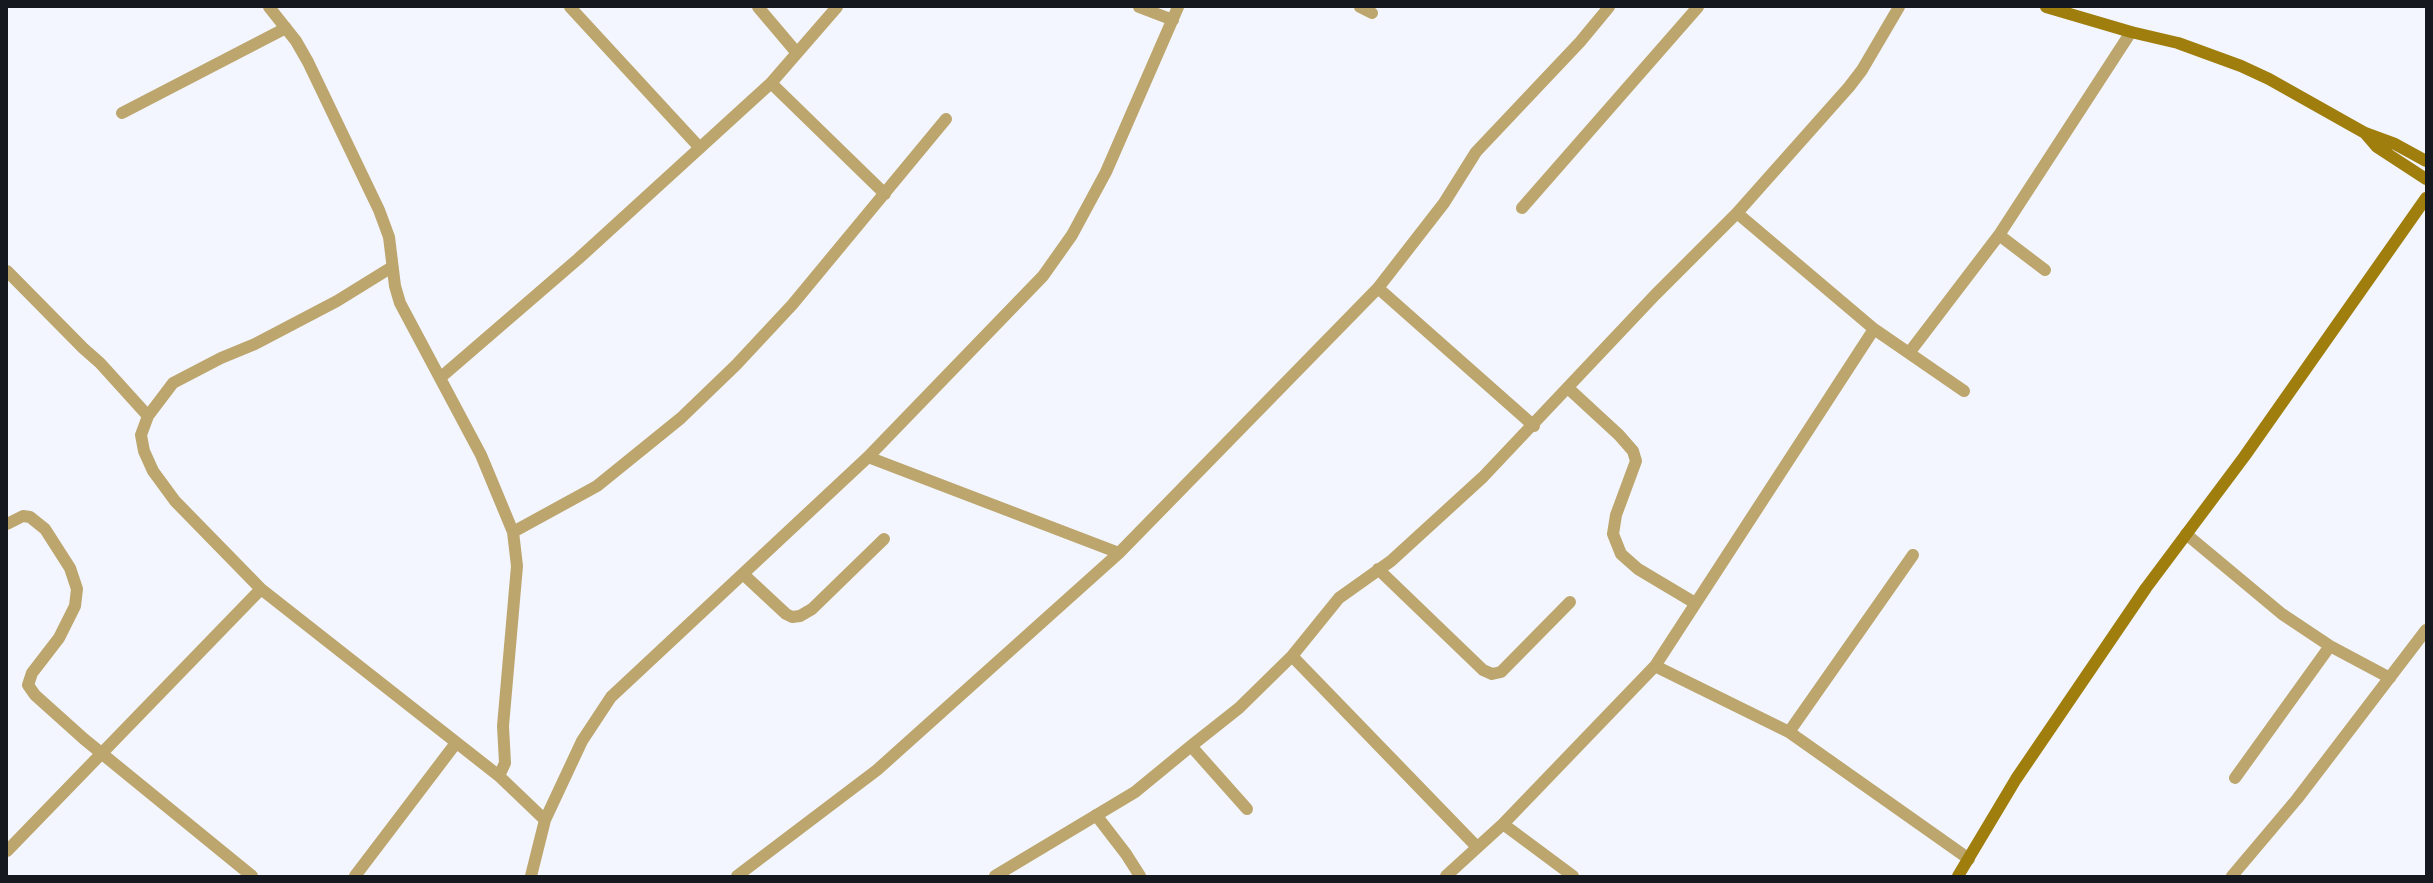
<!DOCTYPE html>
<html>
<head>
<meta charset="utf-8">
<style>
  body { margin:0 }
  #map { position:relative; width:2433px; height:883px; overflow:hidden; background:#f3f6ff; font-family:Montserrat,sans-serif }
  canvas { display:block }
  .frame { position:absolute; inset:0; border:8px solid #15181f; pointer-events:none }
</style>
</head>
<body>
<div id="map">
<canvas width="2433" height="883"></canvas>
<div class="frame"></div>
</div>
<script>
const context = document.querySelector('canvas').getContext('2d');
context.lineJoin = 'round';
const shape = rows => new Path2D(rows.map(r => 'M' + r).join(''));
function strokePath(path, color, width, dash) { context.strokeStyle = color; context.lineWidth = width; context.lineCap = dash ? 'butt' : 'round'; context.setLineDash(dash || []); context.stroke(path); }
strokePath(shape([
  [269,7,296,41,308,62,379,210,389,237,395,286,400,303,481,455,513,532,517,566,503,726,505,763,499,776],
  [570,7,700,148],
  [758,7,797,53],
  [1139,7,1173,20],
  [1360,7,1372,13],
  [771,83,885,194],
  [122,113,286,28],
  [1522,208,1698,7],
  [1737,213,1874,329,1964,391],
  [1999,235,2045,270],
  [392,267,337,301,255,344,221,358,173,383,148,416,141,435,144,451,153,471,175,501,261,589,499,776,545,820],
  [7,271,83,348,100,363,148,416],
  [1378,288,1534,426],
  [1909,353,1999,235,2131,32],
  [440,378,578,259,771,83,837,7],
  [1568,388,1619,435,1633,451,1636,461,1616,515,1613,534,1621,554,1638,569,1695,603],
  [868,457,1119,553],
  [7,524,23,516,30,517,45,529,70,568,77,589,75,606,59,638,32,673,28,685,35,695,84,739,252,876],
  [513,532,597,486,681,418,736,365,792,305,946,119],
  [2186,534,2282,614,2330,646,2390,678],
  [1378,569,1483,670,1492,674,1501,672,1570,602],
  [743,574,786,614,792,617,800,616,812,609,884,539],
  [1292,656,1477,847],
  [1655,666,1789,732,1969,859],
  [1789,732,1913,555],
  [1191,746,1247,809],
  [2235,778,2330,646],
  [1096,815,1126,854,1140,876],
  [1503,824,1573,876],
  [7,851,261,589],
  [355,876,456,743],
  [531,876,545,820,582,741,611,697,868,457,1043,276,1072,235,1106,172,1178,7],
  [737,876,877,770,1119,553,1378,288,1444,203,1476,152,1580,42,1609,7],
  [995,876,1135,792,1191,746,1239,708,1292,656,1339,598,1391,561,1483,477,1655,295,1737,213,1849,87,1862,70,1899,7],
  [1446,876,1503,824,1655,666,1874,329],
  [2232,876,2297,799,2426,630]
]), '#bca66d', 12);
strokePath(shape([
  [2046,7,2131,32,2178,43,2241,66,2269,79,2365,133,2395,144,2426,161],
  [2365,133,2377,147,2426,179],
  [1958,876,2016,779,2146,588,2244,457,2426,198]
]), '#9f7e0d', 12);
</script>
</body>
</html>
